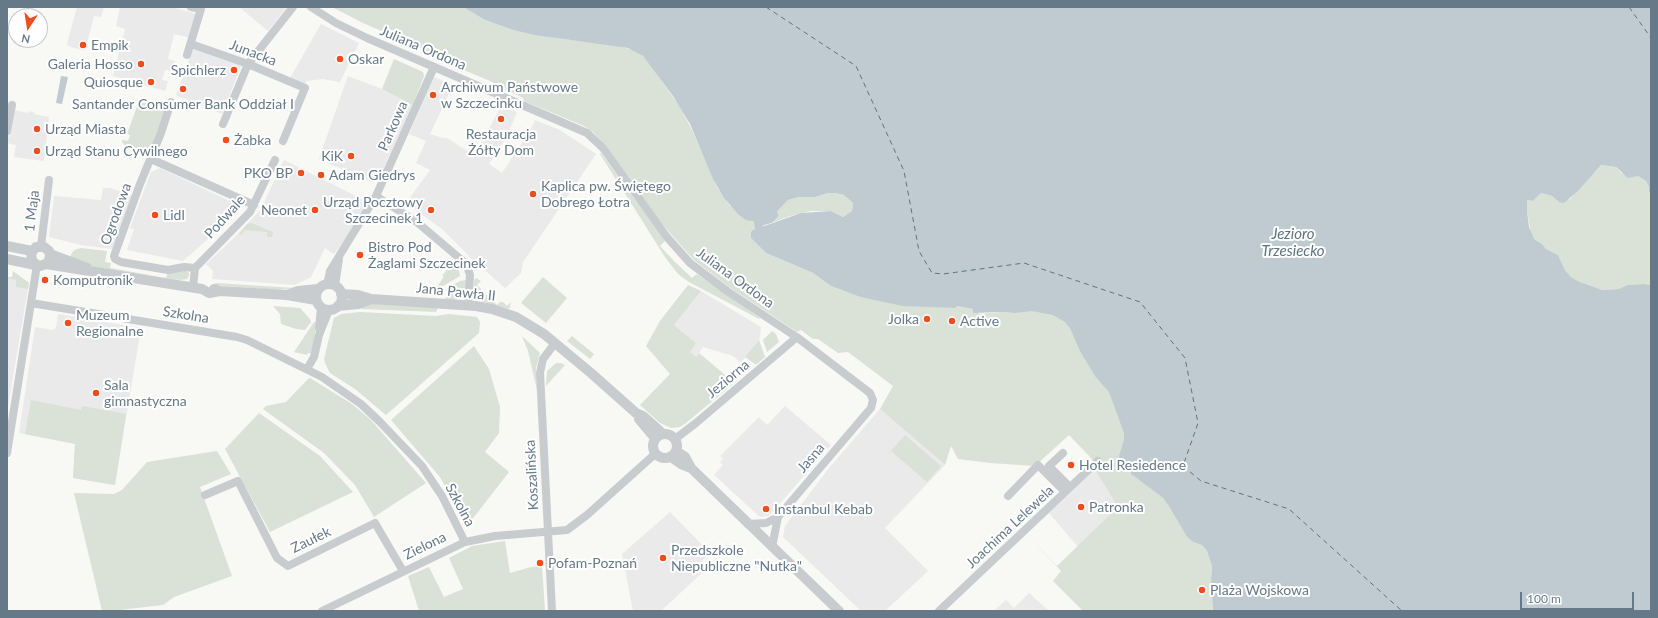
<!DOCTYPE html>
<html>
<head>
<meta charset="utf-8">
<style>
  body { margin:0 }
  #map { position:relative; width:1658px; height:618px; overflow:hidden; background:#f8f8f5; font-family:Lato,sans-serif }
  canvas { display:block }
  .frame { position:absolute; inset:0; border:8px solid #657989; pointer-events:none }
  .north { position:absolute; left:8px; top:8px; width:40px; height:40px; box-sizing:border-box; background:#fff; border:1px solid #c1c9d0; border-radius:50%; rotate:192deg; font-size:11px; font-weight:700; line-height:16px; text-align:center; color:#657989 }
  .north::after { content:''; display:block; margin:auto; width:14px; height:18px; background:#f04c1e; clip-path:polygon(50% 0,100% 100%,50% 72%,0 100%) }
  .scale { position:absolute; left:1520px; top:592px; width:114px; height:18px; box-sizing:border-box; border:2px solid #657989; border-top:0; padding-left:5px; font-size:12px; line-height:14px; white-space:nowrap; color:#657989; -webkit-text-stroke:3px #fff; paint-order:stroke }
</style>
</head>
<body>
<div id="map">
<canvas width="1658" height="618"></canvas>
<div class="frame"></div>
<div class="north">N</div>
<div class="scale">100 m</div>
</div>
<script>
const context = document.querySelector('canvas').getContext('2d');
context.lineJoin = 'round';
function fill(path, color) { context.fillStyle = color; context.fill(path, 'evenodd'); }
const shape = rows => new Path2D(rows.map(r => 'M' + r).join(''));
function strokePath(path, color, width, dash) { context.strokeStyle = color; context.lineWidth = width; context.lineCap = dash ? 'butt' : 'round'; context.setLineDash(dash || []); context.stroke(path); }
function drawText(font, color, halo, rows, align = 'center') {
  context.font = font + ' Lato,sans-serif'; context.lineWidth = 4; context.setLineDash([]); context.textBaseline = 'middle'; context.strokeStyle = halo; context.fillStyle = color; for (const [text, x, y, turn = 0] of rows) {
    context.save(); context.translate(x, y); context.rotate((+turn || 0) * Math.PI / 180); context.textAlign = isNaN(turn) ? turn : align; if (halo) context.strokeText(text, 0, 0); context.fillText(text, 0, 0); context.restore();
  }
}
fill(shape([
  [77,7,104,7,101,17,94,16,85,51,68,46,67,44],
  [120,7,171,7,197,14,191,38,174,34,168,59,175,61,173,71,165,70,162,80,168,81,165,91,113,76,125,29,116,26],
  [239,7,287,7,268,31],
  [321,24,359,43,340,82,323,79,306,81,306,84,290,78],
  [193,49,241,66,222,114,176,95],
  [348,76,382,89,413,105,378,179,375,182,371,182,319,159],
  [434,77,453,85,430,134,443,138,447,138,475,156,501,106,517,112,507,136,489,164,502,173,523,141,525,142,535,120,560,130,596,154,523,262,521,273,505,288,473,260,442,229,406,203,430,170,416,163,426,141,409,134],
  [14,110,28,113,29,111,32,112,34,112,34,114,49,117,44,161,14,157,16,145,7,143],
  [284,160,368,202,346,240,334,254,325,248,311,277,295,285,212,279,213,271,206,264,234,238,261,209],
  [160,168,238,205,239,212,183,261,127,250,134,229,130,228,151,172],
  [103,188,110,188,133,196,113,249,81,245,49,237,54,196,101,200],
  [7,278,29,282,7,413],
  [701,291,761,327,760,338,741,363,733,356,703,347,696,357,689,352,696,343,674,325],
  [58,314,141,328,115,485,73,478,75,444,19,433,35,327,53,330,56,328],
  [785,406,831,445,769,516,760,517,714,475,723,465,720,462,723,459,720,456,759,417,767,425],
  [880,409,945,465,885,528,928,571,885,611,861,611,783,537,785,526,829,468],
  [1095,470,1118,507,1078,547,1049,513],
  [670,512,710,553,700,563,706,569,661,611,633,611,622,554],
  [1029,593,1049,611,994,611,1006,600,1014,608]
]), '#e9eae9');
fill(shape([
  [332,7,463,7,485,20,513,30,563,39,609,44,634,50,643,56,649,63,680,107,693,132,717,187,730,206,770,219,788,200,799,197,815,197,828,193,835,193,844,195,853,203,852,211,843,217,831,211,811,211,790,216,755,229,751,238,766,253,813,273,831,286,860,297,942,307,955,308,957,306,973,309,980,314,1001,312,1014,313,1039,298,1122,372,1131,474,1163,498,1170,508,1187,537,1193,542,1202,545,1207,551,1212,566,1211,581,1213,611,1083,611,1053,581,1061,571,1027,534,1057,566,1118,507,1095,470,1092,459,1069,435,1035,466,990,463,958,459,951,446,945,465,880,409,893,386,848,352,838,353,818,339,813,339,801,330,797,332,729,287,694,260,662,224,641,195,642,193,638,188,636,188,607,147,593,132,584,126,524,101,523,98,490,81,452,65,448,65,427,56,426,50,363,23],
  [394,59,423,72,424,76,413,105,382,89],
  [139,101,167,110,151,149,147,149,146,152,130,149,128,150,122,142,122,140,128,141,130,135,127,134],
  [601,153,665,241,660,246,674,261,692,278,697,274,760,318,759,319,689,282,678,274,665,257,600,154],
  [1601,165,1616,167,1621,173,1638,176,1646,181,1649,187,1649,192,1651,193,1651,285,1644,284,1627,285,1619,289,1601,290,1580,282,1571,277,1565,270,1558,255,1546,249,1542,244,1534,239,1531,234,1527,210,1527,200,1533,201,1541,193,1552,196,1559,202,1570,199],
  [251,223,273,232,272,237,267,237,267,232,244,230,242,235,239,234,247,224],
  [81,248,107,251,105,262,111,263,110,268,166,278,167,274,185,270,189,273,189,276,187,279,180,280,94,267,69,258,74,250],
  [452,264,459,271,460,276,433,292,433,288,438,286,444,276,442,276],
  [13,271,29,283,28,289,16,287,16,280,7,278,7,277,12,277],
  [543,277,567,298,546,323,521,303],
  [476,278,481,281,477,285,497,305,500,302,503,302,507,306,511,302,510,307,509,309,477,300,473,292,474,280],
  [466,280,465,291,462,297,455,300,445,300,449,287,460,281],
  [216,283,295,288,277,290,213,285],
  [688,285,701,291,674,325,696,343,690,352,696,357,699,353,724,374,733,384,686,423,680,427,671,428,660,423,640,405,670,374,646,346,660,321],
  [370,304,378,304,438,308,436,312,362,309,360,307],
  [273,306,300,308,310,319,311,322,305,330,296,329,281,324,280,314],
  [360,312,436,316,449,314,477,317,480,322,479,333,386,415,355,389,330,373,325,363,324,359,334,318,341,314],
  [314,322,316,323,315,338,311,353,308,353,307,355,294,352],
  [772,331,776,334,779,342,767,352,763,340],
  [522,336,540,353,536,368,537,390,528,351],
  [572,336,594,354,590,359,567,341],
  [759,340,765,357,757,364,755,364,745,357],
  [474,346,489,369,500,407,499,433,485,452,509,472,467,526,440,477,391,420],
  [556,363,561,363,565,365,546,386,547,371],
  [310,378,352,404,371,420,426,483,374,517,355,485,324,453,263,409,266,406,286,402,308,379],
  [31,400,81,410,82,406,126,414,115,485,73,478,75,444,25,434],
  [259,413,320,456,353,492,270,532,225,449],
  [905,435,941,466,927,482,891,451],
  [217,451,231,474,200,487,232,576,174,597,163,605,120,610,102,611,74,493,114,494,122,490,147,462],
  [505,541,510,573,531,567,542,566,545,611,419,611,408,576,429,567,444,597,463,589,449,558,472,546]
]), '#dae1d6');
fill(shape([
  [463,7,1651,7,1651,193,1649,192,1649,187,1646,181,1638,176,1628,178,1616,167,1601,165,1578,191,1564,203,1559,202,1552,196,1541,193,1533,201,1527,200,1527,210,1529,227,1534,239,1542,244,1546,249,1558,255,1565,270,1571,277,1580,282,1602,290,1619,289,1627,285,1644,284,1651,285,1651,611,1213,611,1211,581,1212,566,1207,551,1202,545,1193,542,1187,537,1170,508,1163,498,1131,474,1131,469,1120,461,1119,456,1124,440,1124,433,1109,392,1095,376,1080,351,1070,328,1065,322,1053,315,1032,311,1014,313,1001,312,975,313,973,313,973,309,957,306,955,308,903,306,860,297,831,286,813,273,766,253,751,238,751,232,753,230,801,213,831,211,843,217,852,211,853,203,844,195,835,193,828,193,815,197,799,197,788,200,770,219,758,222,746,220,738,214,724,198,713,179,690,124,673,96,643,56,628,48,535,35,513,30,485,20],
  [61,76,68,77,62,104,56,103]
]), '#bfcbd0');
strokePath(shape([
  [759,228,758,222,770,219,774,215]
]), '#bfcbd0', 8);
strokePath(shape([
  [766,7,856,66,904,171,919,251,932,273,943,274,1024,263,1140,302,1185,358,1198,423,1183,466,1201,481,1289,509,1402,611],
  [1629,7,1651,38]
]), '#5c757d', 1, [5, 4]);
strokePath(shape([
  [311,7,336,23,367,38,587,133,603,148,666,236,690,263,727,291,798,338,870,393,873,400,871,408,778,517,766,523,748,524],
  [191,44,248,64,305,88,283,141],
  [187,55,201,9,191,7],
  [171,102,161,133,140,184,114,256,115,259,121,262,168,270,184,267,195,268],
  [223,124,248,64,293,7],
  [7,131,12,105],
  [151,159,254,205],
  [376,196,418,223,464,262,468,269,470,275,468,305],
  [41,246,49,180],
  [327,285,330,271,376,196,434,67],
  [335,286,339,259],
  [193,288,195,268,250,212,275,160],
  [31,303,237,337,247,340,322,377,361,404,379,421,422,466,442,496,465,542],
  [319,328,321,308],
  [307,369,314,357,319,335,329,310],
  [675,439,696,423,797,337],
  [7,453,37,265],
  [1063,453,1049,466,1070,487],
  [205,495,238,481,277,558,288,566,375,523,403,571],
  [1008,496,1038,465,1065,492],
  [772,547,778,517],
  [322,611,465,542,495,536,567,530,587,515,655,454],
  [552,611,540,373,543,359,555,343],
  [939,611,1098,461]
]), '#c8cccf', 8);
strokePath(shape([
  [7,246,32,251],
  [50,254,87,268],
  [7,259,40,266,43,265,48,263,50,256,49,251,44,247,36,247,31,253,32,261,37,265],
  [46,264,202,289,209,293,220,291],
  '316 297a13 13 0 1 1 26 0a13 13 0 1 1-26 0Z',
  [214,289,220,291,287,295,316,300],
  [341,294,358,295,371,299,476,306,492,309,516,317,544,334,591,373,636,413,643,416,663,434],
  [287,295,298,291,318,289],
  [338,306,358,304,371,299],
  [639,419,655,438],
  '653 446a12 12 0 1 1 24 0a12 12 0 1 1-24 0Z',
  [676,451,685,457,691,468,839,611],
  [671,457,681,464,691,468]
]), '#c8cccf', 10);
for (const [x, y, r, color] of [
  [83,45,4,"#f04c1e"],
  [340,59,4,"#f04c1e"],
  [141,64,4,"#f04c1e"],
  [234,70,4,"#f04c1e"],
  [151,82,4,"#f04c1e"],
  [183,89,4,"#f04c1e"],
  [433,95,4,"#f04c1e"],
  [501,119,4,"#f04c1e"],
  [37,129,4,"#f04c1e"],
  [226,140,4,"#f04c1e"],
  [37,151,4,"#f04c1e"],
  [351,156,4,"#f04c1e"],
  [301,173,4,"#f04c1e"],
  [321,175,4,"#f04c1e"],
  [533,194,4,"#f04c1e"],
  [315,210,4,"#f04c1e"],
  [431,210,4,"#f04c1e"],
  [155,215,4,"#f04c1e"],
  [360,255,4,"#f04c1e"],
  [45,280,4,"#f04c1e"],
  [927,319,4,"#f04c1e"],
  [952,321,4,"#f04c1e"],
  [68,323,4,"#f04c1e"],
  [96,393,4,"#f04c1e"],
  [1071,465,4,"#f04c1e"],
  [1081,507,4,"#f04c1e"],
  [766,509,4,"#f04c1e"],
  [663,558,4,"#f04c1e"],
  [540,563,4,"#f04c1e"],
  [1202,590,4,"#f04c1e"]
]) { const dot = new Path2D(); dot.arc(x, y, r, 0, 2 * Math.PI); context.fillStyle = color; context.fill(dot); strokePath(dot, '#fff', 1.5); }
drawText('14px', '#657989', '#fff', [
  ["Empik",91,45],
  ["Oskar",348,59],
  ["Galeria Hosso",133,64,"right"],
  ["Spichlerz",226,70,"right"],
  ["Quiosque",143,82,"right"],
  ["Archiwum Państwowe",441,87],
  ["w Szczecinku",441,103],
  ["Santander Consumer Bank Oddział I",183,104,"center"],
  ["Urząd Miasta",45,129],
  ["Restauracja",501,134,"center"],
  ["Żółty Dom",501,150,"center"],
  ["Żabka",234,140],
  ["Urząd Stanu Cywilnego",45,151],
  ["KiK",343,156,"right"],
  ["PKO BP",293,173,"right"],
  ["Adam Giedrys",329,175],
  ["Kaplica pw. Świętego",541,186],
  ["Dobrego Łotra",541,202],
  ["Urząd Pocztowy",423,202,"right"],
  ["Szczecinek 1",423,218,"right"],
  ["Neonet",307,210,"right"],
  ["Lidl",163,215],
  ["Bistro Pod",368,247],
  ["Żaglami Szczecinek",368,263],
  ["Komputronik",53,280],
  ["Muzeum",76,315],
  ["Regionalne",76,331],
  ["Jolka",919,319,"right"],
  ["Active",960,321],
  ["Sala",104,385],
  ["gimnastyczna",104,401],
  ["Hotel Resiedence",1079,465],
  ["Patronka",1089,507],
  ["Instanbul Kebab",774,509],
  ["Przedszkole",671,550],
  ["Niepubliczne \"Nutka\"",671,566],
  ["Pofam-Poznań",548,563],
  ["Plaża Wojskowa",1210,590]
], 'left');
drawText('14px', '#657989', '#fff', [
  ["Juliana Ordona",423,48,23],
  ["Junacka",253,53,21],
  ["Parkowa",393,126,-66],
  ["1 Maja",32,211,-83],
  ["Ogrodowa",116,214,-70],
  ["Podwale",225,217,-48],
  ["Juliana Ordona",735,278,36],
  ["Jana Pawła II",456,292,6],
  ["Szkolna",186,315,9],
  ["Jeziorna",728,379,-40],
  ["Jasna",811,458,-49],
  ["Koszalińska",532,475,-93],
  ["Szkolna",460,505,62],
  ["Joachima Lelewela",1010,527,-43],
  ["Zaułek",311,540,-26],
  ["Zielona",425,546,-26]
]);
drawText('italic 15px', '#5c757d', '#fff', [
  ["Jezioro",1293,234],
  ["Trzesiecko",1293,251]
]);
</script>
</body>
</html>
